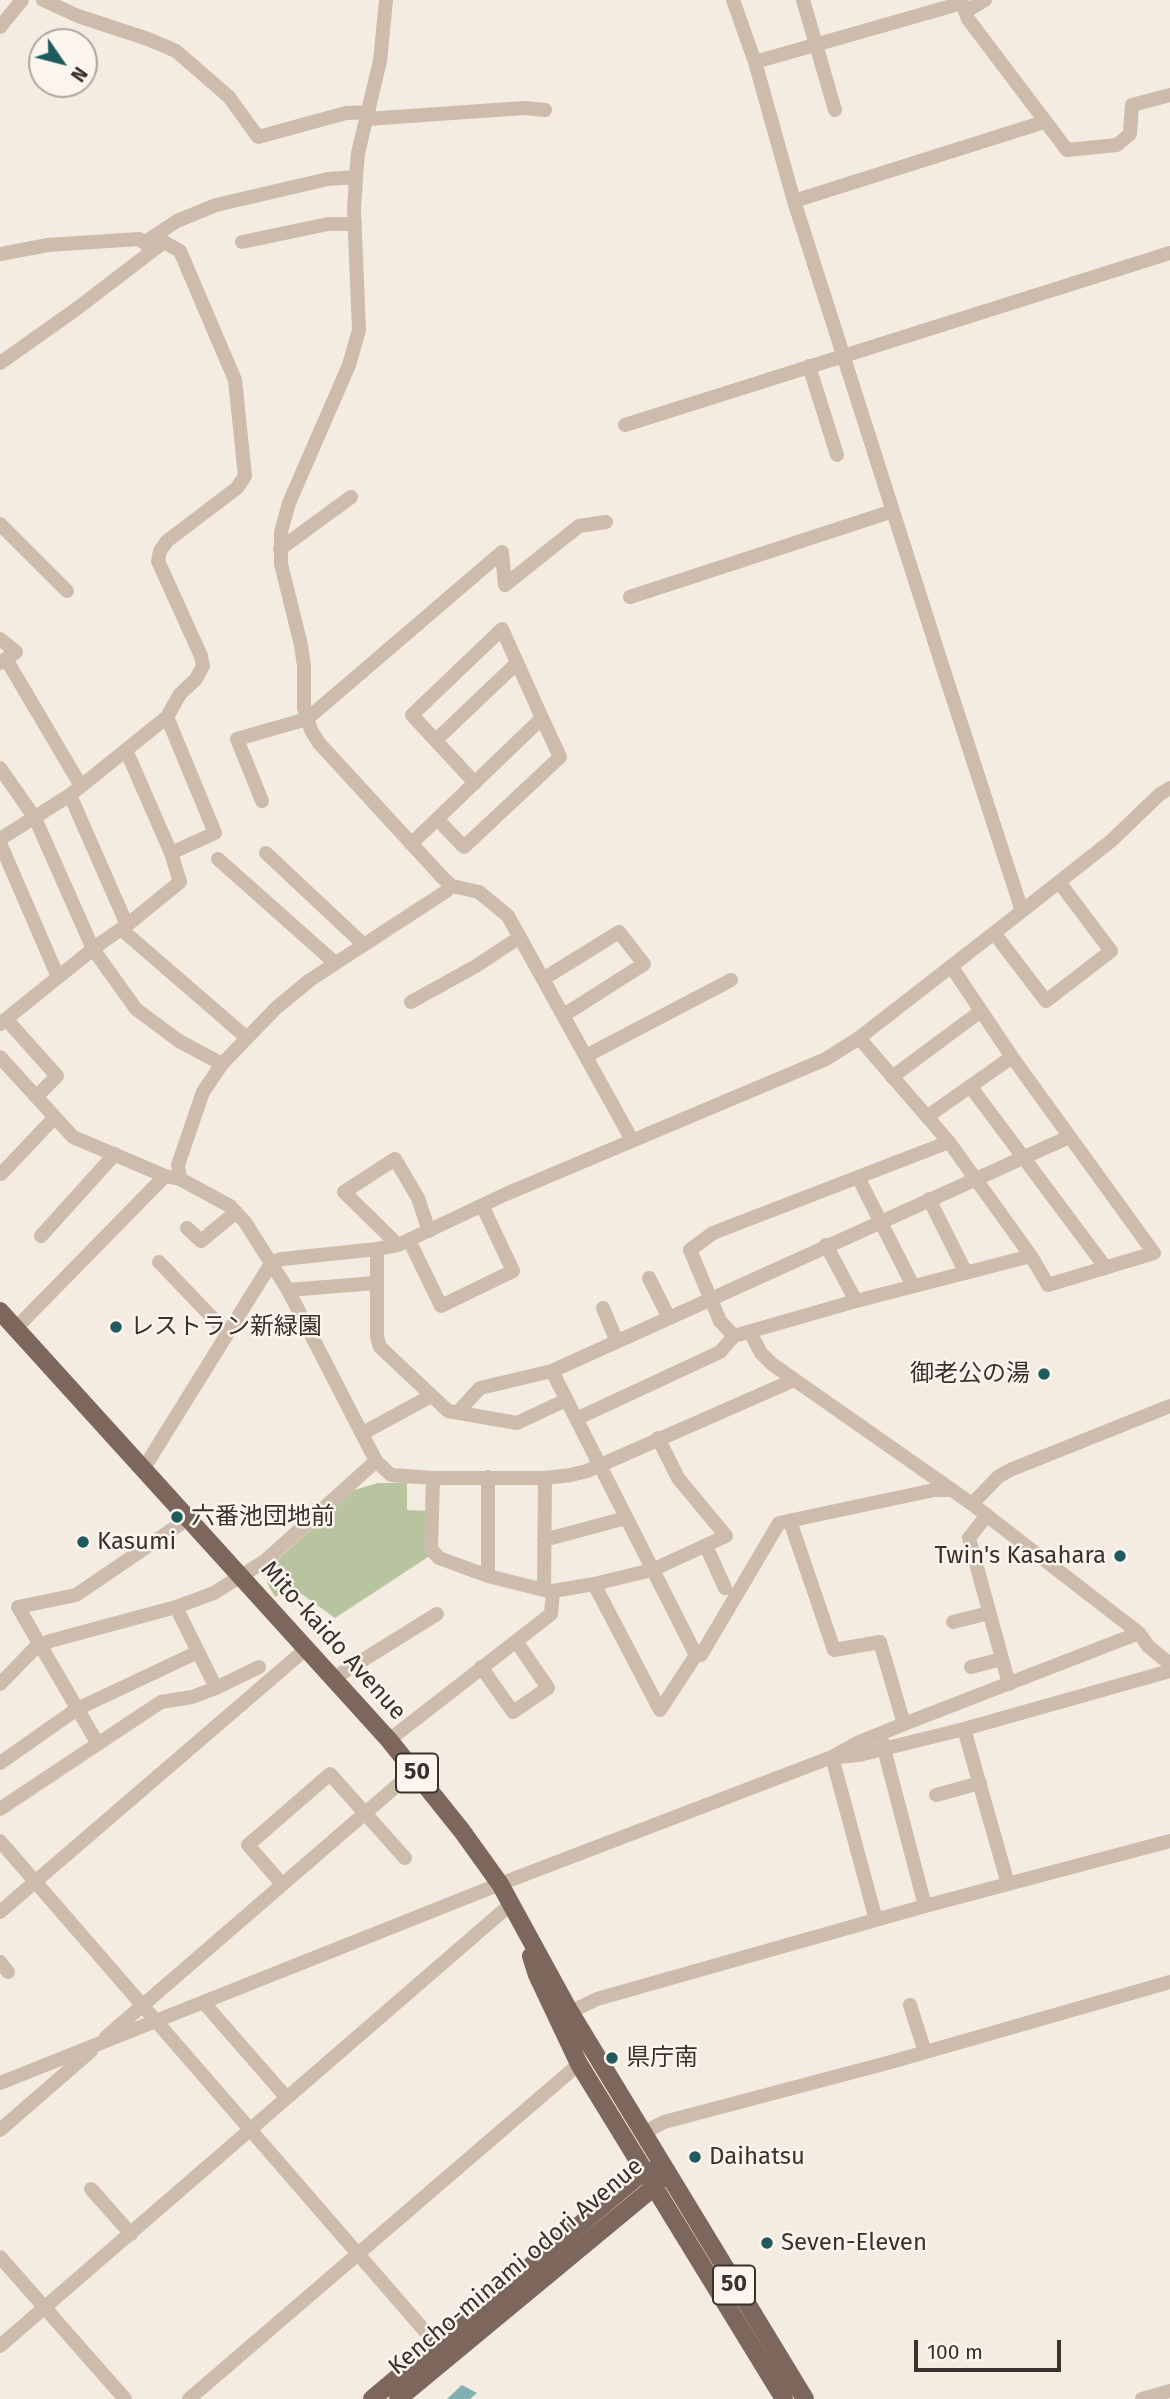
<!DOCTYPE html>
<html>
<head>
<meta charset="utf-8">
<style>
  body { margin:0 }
  #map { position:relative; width:1170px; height:2399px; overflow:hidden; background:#f4ebe1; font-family:"Fira Sans",sans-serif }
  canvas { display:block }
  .north { position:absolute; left:28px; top:28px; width:70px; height:70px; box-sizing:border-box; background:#fbf5ee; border:2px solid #aea6a0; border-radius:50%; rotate:125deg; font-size:19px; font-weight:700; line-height:28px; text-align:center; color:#3b302b }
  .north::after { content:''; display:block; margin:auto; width:24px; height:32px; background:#1f5a5e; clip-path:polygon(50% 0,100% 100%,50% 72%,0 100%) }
  .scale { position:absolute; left:914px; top:2340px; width:147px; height:32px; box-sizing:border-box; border:4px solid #3b302b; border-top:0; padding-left:9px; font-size:21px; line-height:24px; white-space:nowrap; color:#3b302b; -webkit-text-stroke:5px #fbf5ee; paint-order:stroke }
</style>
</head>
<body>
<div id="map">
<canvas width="1170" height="2399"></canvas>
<div class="north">N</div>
<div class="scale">100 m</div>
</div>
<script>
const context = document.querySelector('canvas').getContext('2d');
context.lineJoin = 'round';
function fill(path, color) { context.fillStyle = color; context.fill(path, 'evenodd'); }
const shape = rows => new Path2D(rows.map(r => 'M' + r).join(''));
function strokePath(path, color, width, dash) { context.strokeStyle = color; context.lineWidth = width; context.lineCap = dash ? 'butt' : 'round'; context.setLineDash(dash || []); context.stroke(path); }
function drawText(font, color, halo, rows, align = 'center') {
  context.font = font + ' "Fira Sans","Noto Sans JP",sans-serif'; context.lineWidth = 5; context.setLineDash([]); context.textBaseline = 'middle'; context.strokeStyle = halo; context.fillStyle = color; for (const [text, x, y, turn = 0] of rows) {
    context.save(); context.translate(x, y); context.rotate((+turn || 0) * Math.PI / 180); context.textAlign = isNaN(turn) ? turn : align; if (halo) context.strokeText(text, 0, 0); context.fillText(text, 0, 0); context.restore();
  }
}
fill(shape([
  [378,1483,407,1483,407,1510,428,1511,428,1557,335,1618,303,1595,288,1588,275,1597,267,1583,269,1570,275,1562,354,1490]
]), '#b8c4a0');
fill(shape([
  [462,2385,477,2393,470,2399,447,2399]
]), '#7fb0b2');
strokePath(shape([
  [43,0,78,16,148,39,176,51,229,97,258,137,346,113,369,112],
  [386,0,380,61,358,153,356,177,354,209,359,330,349,365,289,503,281,532,281,564,301,645,304,666,304,708,311,730,319,743,442,877,452,886,479,892,508,916,632,1140],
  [733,0,755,62,794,201,943,668,1022,911],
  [803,0,835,110],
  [961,0,968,19,1067,150,1117,145,1130,134,1132,105,1170,95],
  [965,12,985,0],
  [0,27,22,0],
  [755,62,962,3],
  [367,119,524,108,545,110],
  [794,201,1044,122],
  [145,242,177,221,216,205,328,179,356,177],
  [242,242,328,224,355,224],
  [0,254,48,245,139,239,150,247],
  [0,363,75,310,164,242,180,251,235,380,245,476,237,488,167,541,160,551,158,561,201,656,203,666,196,679,180,694,167,717,70,795,0,839],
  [809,366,837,455],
  [625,425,1170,253],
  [0,524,67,591],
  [280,549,351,497],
  [630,597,893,511],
  [0,639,16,652,0,663],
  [6,659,81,786],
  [167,717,215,833,171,853],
  [436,740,517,663],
  [0,768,35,818,93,949,136,1009,179,1041,222,1064],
  [475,783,412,715,502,629,542,718],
  [70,795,127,925],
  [262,801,237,739,307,719,502,552,505,585,579,526,606,522],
  [0,843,58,977],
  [411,844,542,718,560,757,464,847,438,820],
  [266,853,363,944],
  [218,859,334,962],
  [452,886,445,892,310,980,276,1008,222,1064,203,1092,178,1165,180,1179,230,1206,245,1222,288,1290,376,1461,391,1475,433,1478,545,1478,571,1475,587,1471,794,1380],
  [121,929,247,1038],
  [994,933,1046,1001,1111,951,1059,882],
  [543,979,619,932,644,964,564,1015],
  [411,1002,476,966,520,937],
  [6,1019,57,1076,37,1096],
  [0,1024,98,945,127,925,180,882,171,853,126,750],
  [859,1038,949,1142,1031,1256,1048,1285,1154,1253,1012,1057,951,966],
  [586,1056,731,980],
  [0,1057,73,1137,165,1176,180,1179],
  [892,1077,981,1011],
  [970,1086,1106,1268],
  [928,1116,1012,1057],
  [0,1172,1,1174,55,1117],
  [858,1177,913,1286],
  [929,1199,966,1273],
  [187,1228,201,1241,236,1212],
  [41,1236,115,1154],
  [409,1240,441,1306,513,1271,482,1205],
  [398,1245,344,1192,395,1159,418,1198,429,1231],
  [826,1245,856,1301],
  [377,1249,377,1337,380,1347,448,1411,517,1423,566,1400],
  [159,1262,227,1333],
  [649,1278,669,1318],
  [288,1290,376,1283],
  [603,1308,617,1342],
  [16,1328,165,1176],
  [750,1332,761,1353,772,1364,972,1504,1139,1633,1148,1646,1170,1664],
  [734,1336,720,1321,690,1250,713,1233,949,1142],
  [552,1371,696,1655],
  [458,1412,480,1388,552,1371,1069,1137],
  [576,1419,720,1352,734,1336,856,1301,1031,1256],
  [363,1433,431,1396],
  [144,1468,272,1262,282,1259,377,1249,398,1245,506,1194,826,1059,859,1038,1003,926,1111,841,1160,794,1170,788],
  [433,1478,431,1549,439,1558,488,1576,544,1590,553,1591,594,1584,652,1570,726,1536,678,1478,658,1438],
  [972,1504,998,1477,1010,1470,1170,1406],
  [987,1515,969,1538,1009,1684],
  [790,1521,834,1650,880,1642,904,1724],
  [544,1540,626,1518],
  [706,1546,725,1588],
  [488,1576,488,1477],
  [594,1584,660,1710,696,1655,701,1655,779,1523,934,1490,952,1490],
  [544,1590,545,1478],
  [953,1622,989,1613],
  [481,1667,513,1712,548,1688,516,1641],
  [971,1667,1002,1659],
  [334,1678,437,1614],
  [0,1684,36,1647,50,1641,176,1607,214,1593,265,1561,376,1461],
  [216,1688,259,1667],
  [964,1729,1008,1884],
  [389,1740,551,1614,553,1591],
  [882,1741,925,1906],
  [98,1744,18,1607,76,1595,189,1518],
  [832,1757,876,1920],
  [837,1757,859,1755,964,1729,1170,1671],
  [0,1763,77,1709,198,1652],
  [936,1795,980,1783],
  [0,1809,161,1702,192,1697,216,1688,176,1607],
  [0,1841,437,2345],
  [282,1884,248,1845,330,1774,405,1858],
  [0,1912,307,1648],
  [0,1962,8,1972],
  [204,2003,286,2097],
  [910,2005,925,2052],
  [570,2012,597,1999,925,1906,1170,1841],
  [106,2037,415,1770],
  [0,2083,500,1884,832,1757,857,1743,904,1724,1139,1633],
  [0,2130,91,2051],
  [643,2133,664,2122,891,2062,1170,1982],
  [91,2189,131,2234],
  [0,2257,125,2399],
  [0,2346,511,1904],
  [189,2399,579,2064],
  [1142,2399,1170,2391]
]), '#cdbbac', 14);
strokePath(shape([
  [0,1311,389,1740,462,1831,500,1884,570,2012,805,2399],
  [531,1956,537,1975,579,2064,784,2399],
  [372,2399,644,2171,655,2171],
  [398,2399,654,2187,660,2179]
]), '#7d675c', 18);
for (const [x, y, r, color] of [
  [116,1327,7,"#1f5a5e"],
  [1044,1374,7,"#1f5a5e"],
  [177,1517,7,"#1f5a5e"],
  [83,1542,7,"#1f5a5e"],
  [1120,1556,7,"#1f5a5e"],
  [612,2058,7,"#1f5a5e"],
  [695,2157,7,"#1f5a5e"],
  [767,2243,7,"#1f5a5e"]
]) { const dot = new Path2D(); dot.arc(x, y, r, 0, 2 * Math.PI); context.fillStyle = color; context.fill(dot); strokePath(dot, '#fbf5ee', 2.5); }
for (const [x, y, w] of [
  [417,1773,42],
  [734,2285,42]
]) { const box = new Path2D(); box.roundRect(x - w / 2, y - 19.5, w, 39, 5); context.fillStyle = '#fbf5ee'; context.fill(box); strokePath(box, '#3b302b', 2); }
drawText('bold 23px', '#3b302b', null, [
  ["50",417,1773],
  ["50",734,2285]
]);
drawText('24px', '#3b302b', '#fbf5ee', [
  ["レストラン新緑園",130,1327],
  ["御老公の湯",1030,1374,"right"],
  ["六番池団地前",191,1517],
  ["Kasumi",97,1542],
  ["Twin's Kasahara",1106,1556,"right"],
  ["県庁南",626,2058],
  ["Daihatsu",709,2157],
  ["Seven-Eleven",781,2243]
], 'left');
drawText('24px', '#3b302b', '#fbf5ee', [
  ["Mito-kaido Avenue",333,1641,48],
  ["Kencho-minami odori Avenue",516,2267,-40]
]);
</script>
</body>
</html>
